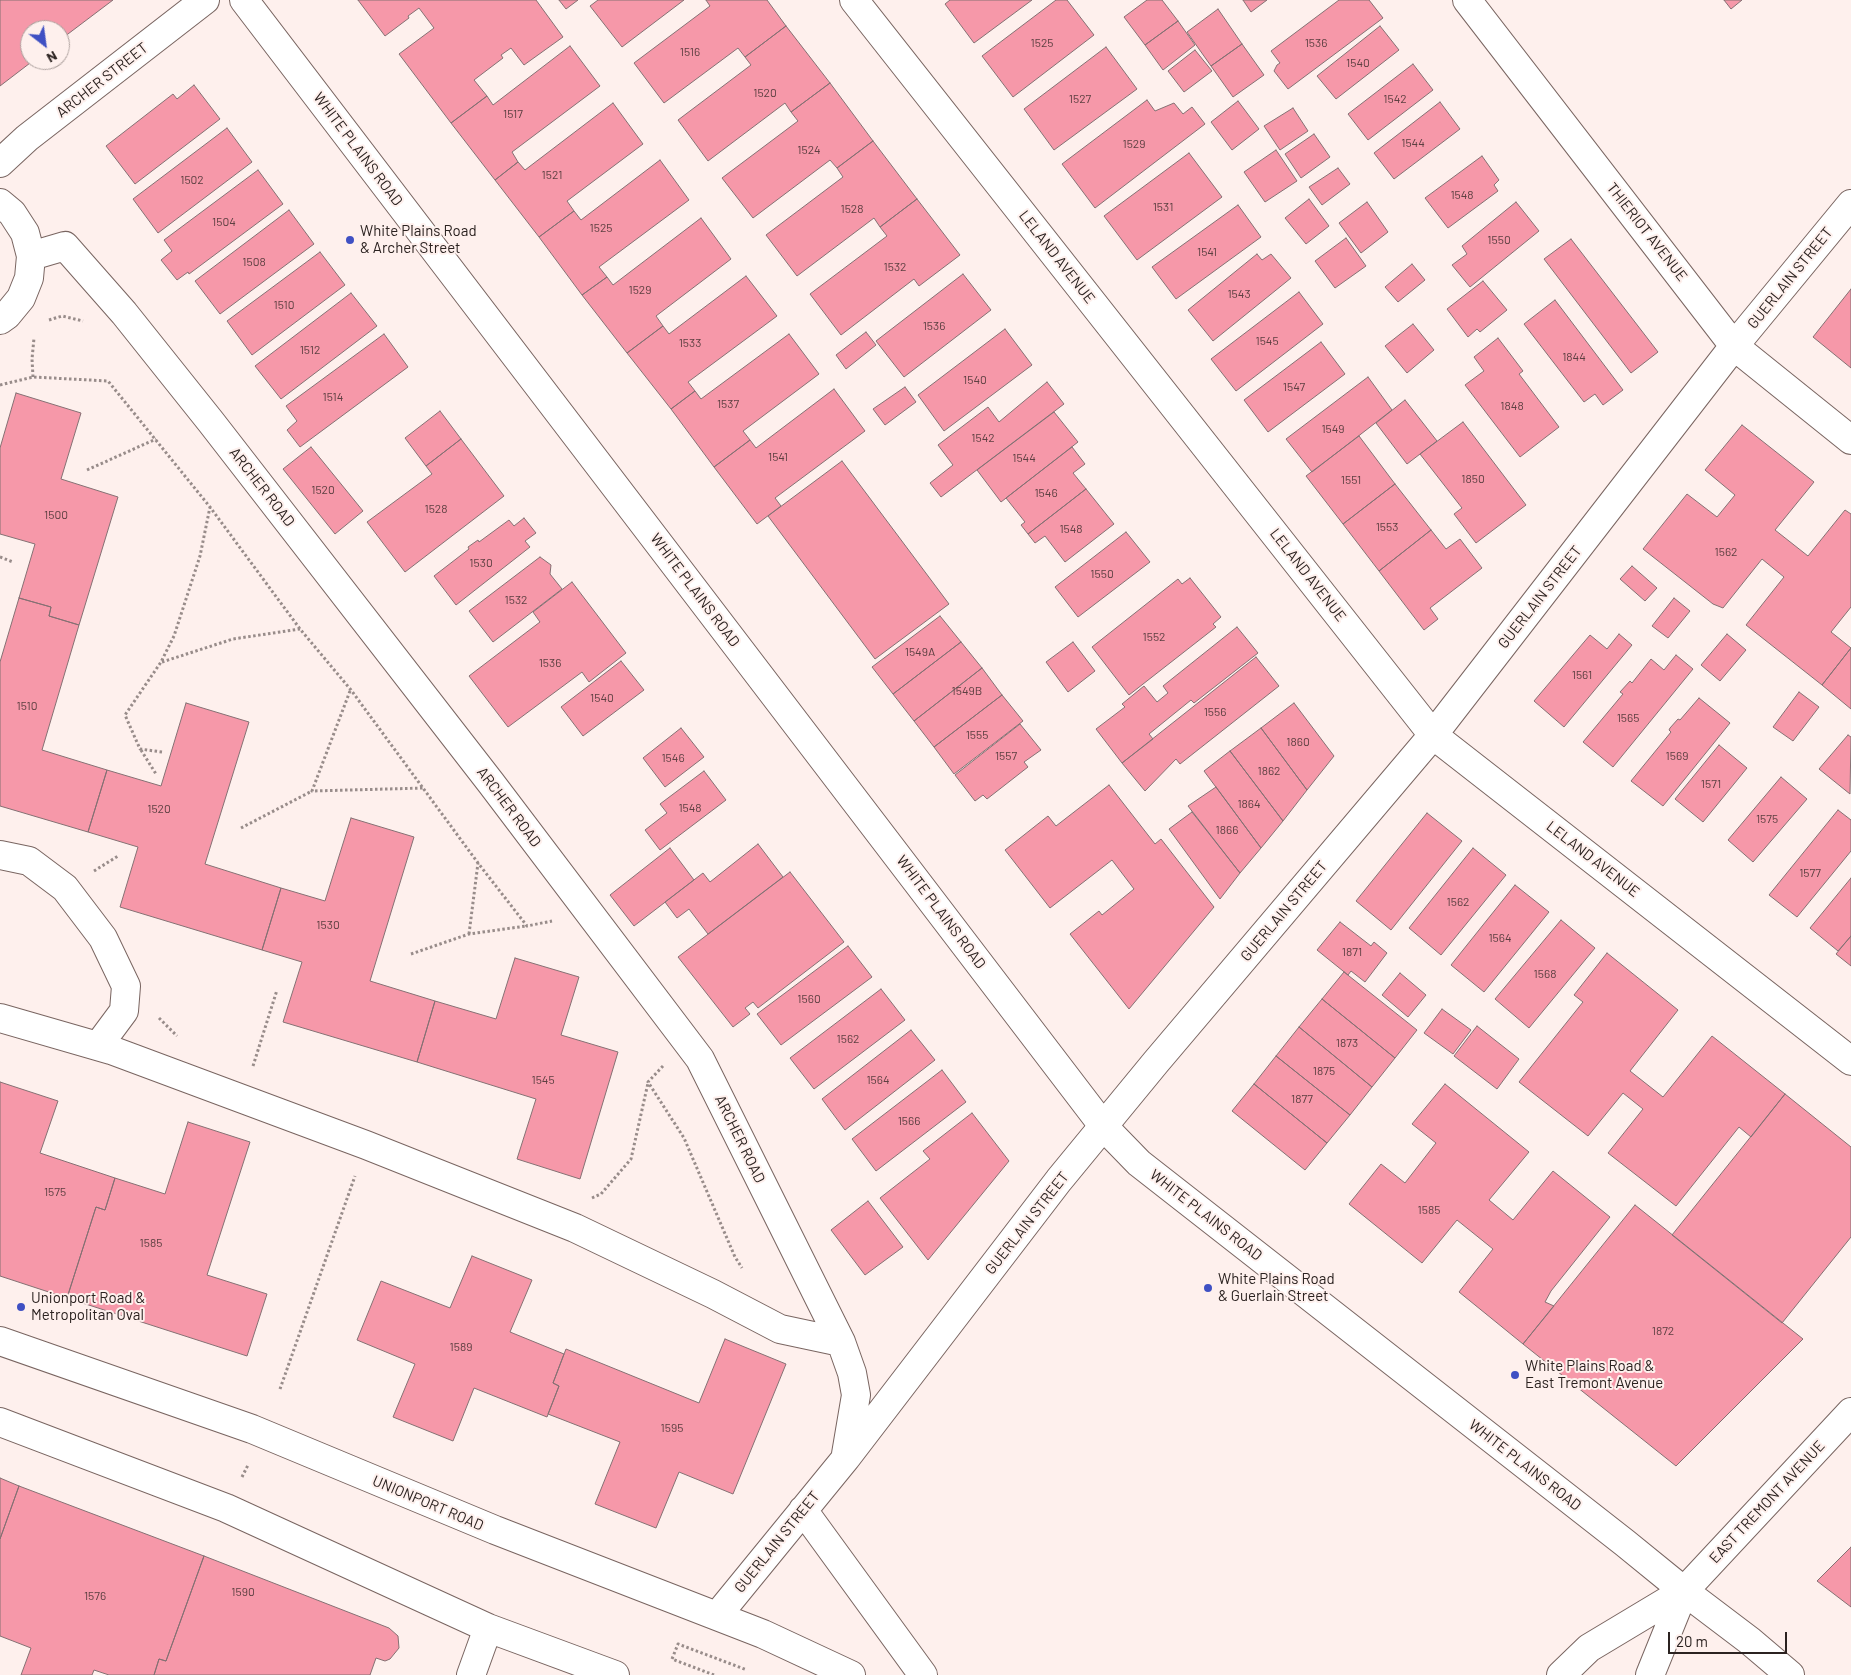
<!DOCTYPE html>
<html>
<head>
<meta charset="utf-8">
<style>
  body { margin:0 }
  #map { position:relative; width:1851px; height:1675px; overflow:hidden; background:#fef0ed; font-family:Barlow,sans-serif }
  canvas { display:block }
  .north { position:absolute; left:20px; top:20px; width:50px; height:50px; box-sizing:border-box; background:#fef0ed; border:1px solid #aa9e9b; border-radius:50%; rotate:150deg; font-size:14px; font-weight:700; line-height:20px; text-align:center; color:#2b2220 }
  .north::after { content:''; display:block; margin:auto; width:18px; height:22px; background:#3f50c3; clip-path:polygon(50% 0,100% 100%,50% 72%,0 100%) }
  .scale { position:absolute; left:1668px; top:1632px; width:119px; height:22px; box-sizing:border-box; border:2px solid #2b2220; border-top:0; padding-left:6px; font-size:15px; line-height:18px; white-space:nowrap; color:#2b2220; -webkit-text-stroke:4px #fef0ed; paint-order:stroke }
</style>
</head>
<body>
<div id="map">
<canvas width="1851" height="1675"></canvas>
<div class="north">N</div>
<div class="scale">20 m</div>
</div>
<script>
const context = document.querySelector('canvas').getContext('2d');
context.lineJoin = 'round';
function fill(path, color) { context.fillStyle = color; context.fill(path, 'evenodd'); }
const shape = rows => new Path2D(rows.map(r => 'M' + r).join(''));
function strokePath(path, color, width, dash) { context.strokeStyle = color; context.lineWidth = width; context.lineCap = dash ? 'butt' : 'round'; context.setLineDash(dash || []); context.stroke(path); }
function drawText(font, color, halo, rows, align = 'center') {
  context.font = font + ' Barlow,sans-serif'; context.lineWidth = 4; context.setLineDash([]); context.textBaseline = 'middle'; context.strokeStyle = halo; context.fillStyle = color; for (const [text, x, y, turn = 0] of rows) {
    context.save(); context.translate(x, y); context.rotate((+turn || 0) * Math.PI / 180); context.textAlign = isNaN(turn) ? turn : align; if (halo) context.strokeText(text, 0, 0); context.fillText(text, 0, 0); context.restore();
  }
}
const building = shape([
  [0,0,113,0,60,40,60,30,30,30,30,60,34,60,0,86,0,0],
  [358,0,536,0,563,37,524,65,511,48,501,55,503,58,474,80,487,96,451,123,399,54,434,28,419,8,408,16,409,18,385,36,358,0],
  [559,0,578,0,566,9,559,0],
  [598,0,684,0,622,47,590,6,598,0],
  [706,0,767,0,786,26,745,57,738,48,664,103,634,63,710,6,706,0],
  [950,0,1032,0,974,43,945,4,950,0],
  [1056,0,1067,0,1094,35,1013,97,982,56,1056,0],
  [1147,0,1162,0,1178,21,1145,45,1124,17,1147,0],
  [1243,0,1267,0,1251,12,1243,0],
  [1339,0,1369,0,1383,18,1288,89,1274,71,1277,65,1280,63,1271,51,1339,0],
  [1724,0,1742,0,1731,9,1724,0],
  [1218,9,1242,44,1211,66,1187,32,1218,9],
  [1178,21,1195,45,1163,70,1145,45,1178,21],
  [786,26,830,83,791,112,785,103,708,161,678,120,751,65,745,57,786,26],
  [1380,26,1399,50,1336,99,1317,76,1380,26],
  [1242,44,1264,75,1233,97,1211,66,1242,44],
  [570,46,600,86,512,152,518,162,495,180,451,123,487,96,493,105,570,46],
  [1106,47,1137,89,1054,150,1024,109,1106,47],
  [1195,50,1212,71,1184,92,1168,71,1195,50],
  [1413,64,1433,90,1368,140,1348,114,1413,64],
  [830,83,873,141,837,168,830,160,753,218,722,178,798,121,791,112,830,83],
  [194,85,220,119,135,184,106,146,173,94,177,99,194,85],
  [1147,100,1155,111,1174,103,1183,114,1192,107,1205,124,1095,208,1062,164,1147,100],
  [1238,101,1259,129,1232,150,1211,122,1238,101],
  [1440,102,1460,129,1394,179,1374,153,1440,102],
  [613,103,643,144,567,201,574,211,539,237,495,180,518,162,525,170,613,103],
  [1293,108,1308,131,1280,150,1264,126,1293,108],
  [227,128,252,162,158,233,133,199,227,128],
  [1314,134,1330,157,1301,178,1285,154,1314,134],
  [873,141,917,199,880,227,874,218,797,276,766,235,843,177,837,168,873,141],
  [1276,150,1297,181,1265,202,1244,172,1276,150],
  [1189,153,1222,197,1137,260,1104,216,1189,153],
  [1482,156,1499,180,1494,185,1498,191,1448,228,1425,198,1482,156],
  [660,160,689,200,599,267,607,277,582,295,539,237,574,211,581,220,660,160],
  [1338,168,1350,184,1322,205,1309,187,1338,168],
  [258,170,283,204,189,274,188,272,177,280,161,260,172,251,164,240,258,170],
  [917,199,960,255,919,286,914,279,841,335,810,294,887,236,880,227,917,199],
  [1309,199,1329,226,1306,244,1285,218,1309,199],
  [1367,202,1388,232,1361,253,1339,223,1367,202],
  [1516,202,1539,231,1470,287,1452,265,1467,254,1462,246,1516,202],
  [1238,205,1261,237,1176,299,1152,267,1238,205],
  [289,210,314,244,220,314,195,281,289,210],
  [701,218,731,259,656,316,663,326,627,353,582,295,607,277,613,285,701,218],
  [1346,238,1366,266,1335,288,1315,261,1346,238],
  [1571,239,1658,352,1631,373,1544,259,1571,239],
  [320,252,345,285,252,355,227,321,320,252],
  [1257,254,1262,260,1271,254,1291,278,1213,341,1188,310,1257,254],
  [1412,264,1425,280,1398,302,1385,287,1412,264],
  [963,274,991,310,904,377,876,341,963,274],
  [746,276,777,316,688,382,695,391,671,409,627,353,663,326,669,334,746,276],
  [1483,281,1507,310,1480,332,1477,329,1468,337,1447,309,1483,281],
  [1851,289,1851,368,1813,337,1851,289],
  [1299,292,1323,324,1236,391,1211,359,1299,292],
  [351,293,377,326,281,399,255,366,351,293],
  [1555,300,1623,390,1603,405,1595,394,1584,402,1524,324,1555,300],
  [1413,324,1434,350,1407,373,1385,346,1413,324],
  [1005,329,1032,365,944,431,918,395,1005,329],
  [866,332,876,345,846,369,836,355,866,332],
  [384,334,408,367,300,447,287,430,297,421,286,406,384,334],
  [789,334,819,374,743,431,750,440,714,467,671,409,695,391,701,399,789,334],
  [1498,338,1523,371,1519,374,1559,427,1520,457,1465,385,1484,371,1474,357,1498,338],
  [1321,342,1345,374,1268,432,1244,400,1321,342],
  [1368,377,1392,410,1312,472,1286,439,1368,377],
  [1047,382,1064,404,941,497,930,483,953,465,938,445,988,407,999,422,1047,382],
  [905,387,916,402,885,425,873,409,905,387],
  [834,389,865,431,775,498,781,506,757,524,714,467,750,440,756,448,834,389],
  [16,393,81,413,61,479,118,497,79,625,49,616,51,607,19,598,35,544,0,534,0,448,16,393],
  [1405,400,1437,441,1407,464,1376,423,1405,400],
  [440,411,461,439,426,466,405,438,440,411],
  [1054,412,1078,442,1001,502,977,470,1054,412],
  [1463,422,1526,505,1476,543,1454,514,1462,508,1420,454,1463,422],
  [1742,425,1814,482,1775,530,1808,556,1845,510,1851,514,1851,607,1831,632,1851,648,1822,685,1746,625,1784,577,1762,559,1723,608,1713,604,1643,549,1687,494,1717,517,1735,495,1705,470,1742,425],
  [1359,436,1395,484,1343,524,1306,476,1359,436],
  [461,439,504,496,405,572,367,522,432,474,426,466,461,439],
  [311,447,363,511,335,534,283,469,311,447],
  [1072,447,1085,464,1073,473,1086,489,1028,534,1021,525,1025,522,1006,498,1072,447],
  [842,461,949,604,875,659,768,516,842,461],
  [1395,484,1431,530,1379,571,1343,524,1395,484],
  [1086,489,1114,524,1065,562,1045,536,1035,543,1028,534,1086,489],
  [524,518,536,533,525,541,530,547,456,605,434,576,469,549,468,547,478,540,479,542,509,520,514,526,524,518],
  [1431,530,1446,549,1460,539,1482,568,1430,608,1438,619,1424,630,1379,571,1431,530],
  [1126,532,1150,562,1078,617,1055,587,1126,532],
  [540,557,551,565,550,574,562,589,493,642,469,611,540,557],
  [1632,566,1657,588,1645,601,1620,579,1632,566],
  [1190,578,1221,617,1213,624,1216,627,1129,695,1092,647,1178,579,1182,584,1190,578],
  [572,582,626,653,589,682,582,672,508,727,469,676,540,622,533,612,572,582],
  [19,598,51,607,49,616,79,625,42,750,107,770,88,832,0,806,0,662,19,598],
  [1674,598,1690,611,1668,638,1652,626,1674,598],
  [940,616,961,642,893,694,872,667,940,616],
  [1237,627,1258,653,1194,703,1191,700,1149,734,1153,739,1122,763,1096,729,1125,707,1122,704,1144,686,1157,702,1168,693,1163,686,1237,627],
  [1619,634,1632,645,1564,727,1534,701,1590,635,1607,649,1619,634],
  [1727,634,1746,650,1720,681,1701,665,1727,634],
  [961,642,982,668,914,721,893,694,961,642],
  [1073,642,1095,671,1068,692,1046,662,1073,642],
  [1851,648,1851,709,1822,685,1851,648],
  [1676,655,1693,669,1613,767,1583,742,1623,694,1620,692,1630,681,1632,683,1651,659,1664,670,1676,655],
  [1256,657,1279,686,1180,764,1176,759,1145,791,1122,763,1256,657],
  [621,661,644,690,583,736,561,707,621,661],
  [982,668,1002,695,934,747,914,721,982,668],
  [1799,692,1819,707,1793,741,1773,727,1799,692],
  [1002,695,1023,721,954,774,934,747,1002,695],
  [1699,698,1730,723,1663,806,1631,781,1671,732,1669,730,1670,728,1678,719,1680,720,1699,698],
  [186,703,249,722,205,864,281,888,262,950,120,907,138,847,88,832,107,770,161,786,186,703],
  [1294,703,1334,756,1307,790,1261,728,1294,703],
  [1020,724,1041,750,1024,762,1028,767,987,799,983,795,975,801,955,775,1020,724],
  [681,728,704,757,665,787,643,758,681,728],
  [1261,728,1307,790,1283,821,1230,751,1261,728],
  [1848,735,1851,737,1850,794,1819,769,1848,735],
  [1719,745,1747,768,1703,822,1675,799,1719,745],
  [1230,751,1283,821,1261,848,1204,771,1230,751],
  [704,771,726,800,660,850,645,830,667,813,660,804,704,771],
  [1781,777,1807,799,1753,862,1728,840,1781,777],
  [1109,785,1155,844,1161,839,1214,907,1129,1009,1070,934,1099,911,1102,915,1134,889,1112,860,1050,908,1005,850,1048,816,1056,826,1109,785],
  [1216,787,1261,848,1240,873,1188,806,1216,787],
  [1838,810,1851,820,1851,851,1797,917,1769,895,1838,810],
  [1192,812,1240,873,1220,899,1169,829,1192,812],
  [1427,813,1462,841,1391,930,1356,901,1427,813],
  [351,818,414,837,370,981,435,1001,417,1062,283,1022,302,962,262,950,281,888,325,901,351,818],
  [758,844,783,877,708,934,689,909,677,918,665,902,703,873,710,882,758,844],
  [670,848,694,880,634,926,610,895,670,848],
  [1473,848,1506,875,1441,955,1409,928,1473,848],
  [790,872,844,942,758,1008,753,1002,745,1008,750,1014,733,1027,678,957,790,872],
  [1851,878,1851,936,1838,951,1810,928,1851,878],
  [1515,885,1549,912,1484,992,1451,965,1515,885],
  [1561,920,1595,948,1529,1028,1495,999,1561,920],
  [1340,922,1371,946,1374,942,1387,953,1365,982,1351,971,1348,975,1317,950,1340,922],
  [1851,936,1851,966,1836,954,1851,936],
  [848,946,872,977,781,1045,757,1014,848,946],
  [1607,953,1678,1010,1630,1071,1663,1097,1712,1036,1785,1094,1751,1137,1739,1127,1676,1206,1608,1153,1643,1109,1623,1093,1588,1136,1519,1082,1583,1002,1574,995,1607,953],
  [515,958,579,977,561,1035,618,1052,580,1179,517,1159,536,1099,417,1062,435,1001,496,1019,515,958],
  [1344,972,1417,1030,1395,1058,1322,999,1344,972],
  [1400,973,1426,995,1408,1017,1382,995,1400,973],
  [881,989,905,1020,814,1089,790,1058,881,989],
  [1322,999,1395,1058,1372,1087,1299,1027,1322,999],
  [1442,1009,1471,1030,1453,1054,1424,1033,1442,1009],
  [1477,1026,1519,1059,1497,1089,1454,1056,1477,1026],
  [1299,1027,1372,1087,1350,1115,1276,1056,1299,1027],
  [911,1030,935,1060,845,1130,822,1099,911,1030],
  [1276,1056,1350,1115,1327,1143,1254,1084,1276,1056],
  [942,1070,966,1102,876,1171,852,1139,942,1070],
  [0,1082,58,1101,40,1153,115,1178,105,1210,96,1207,67,1298,0,1276,0,1082],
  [1254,1084,1327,1143,1305,1170,1232,1111,1254,1084],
  [1445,1084,1529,1152,1489,1200,1513,1220,1553,1171,1610,1217,1551,1291,1545,1302,1554,1306,1523,1344,1459,1292,1493,1249,1457,1220,1422,1263,1349,1204,1381,1164,1405,1183,1436,1143,1412,1124,1445,1084],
  [1785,1094,1851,1147,1851,1237,1782,1323,1672,1235,1785,1094],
  [972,1113,1009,1161,928,1260,880,1198,930,1159,923,1151,972,1113],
  [188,1122,250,1142,207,1275,267,1294,247,1356,67,1298,96,1207,105,1210,115,1178,165,1194,188,1122],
  [868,1201,903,1247,865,1275,831,1230,868,1201],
  [1635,1205,1803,1339,1676,1466,1523,1344,1635,1205],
  [472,1256,532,1280,510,1332,564,1354,553,1383,559,1386,547,1417,474,1388,453,1441,393,1417,415,1364,357,1340,381,1281,450,1308,472,1256],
  [725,1339,786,1364,733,1494,679,1472,656,1528,595,1504,620,1442,548,1414,559,1386,553,1383,566,1349,699,1403,725,1339],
  [0,1478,19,1486,0,1539,0,1478],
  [19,1486,204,1556,166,1661,159,1659,154,1675,109,1675,94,1670,92,1675,21,1675,31,1648,0,1636,0,1539,19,1486],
  [1851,1547,1851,1607,1817,1581,1851,1547],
  [204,1556,389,1628,398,1636,399,1648,390,1659,385,1661,376,1658,370,1675,154,1675,159,1659,166,1661,204,1556]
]);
fill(building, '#f698a9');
strokePath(building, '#857073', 1);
const minor = shape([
  [854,0,1433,735,1851,1061],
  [1467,0,1734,346,1851,440],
  [0,163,27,138,205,0],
  [0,203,12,213,25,233,31,256,29,278,21,298,7,315,0,320],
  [31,256,65,246,124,313,211,422,491,783,700,1059,841,1342,852,1373,856,1395,846,1454],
  [0,855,29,861,65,888,103,938,126,986,124,1011,98,1046],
  [0,1018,111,1050,366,1145,575,1228,713,1294,780,1329,841,1342],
  [0,1341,252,1429,495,1530,763,1634,851,1675],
  [0,1422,226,1508,488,1628,615,1675],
  [803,1510,923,1675],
  [717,1616,846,1458,1059,1180,1156,1062,1433,735,1734,346,1851,204],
  [471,1675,488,1628]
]);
const major = shape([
  [244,0,1104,1127,1139,1163,1625,1543,1684,1591,1750,1641,1790,1675],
  [1561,1675,1589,1648,1684,1591,1851,1412],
  [1650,1675,1684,1591]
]);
strokePath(minor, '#796561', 30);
strokePath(major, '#796561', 30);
strokePath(shape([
  [49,320,62,316,83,321],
  [33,377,32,359,34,338],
  [0,385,33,377,108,381,210,507,300,629,351,690,478,863,527,926,552,921],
  [87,470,156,439],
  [0,557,13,562],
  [162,662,233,639,300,629],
  [350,691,312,791,424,788],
  [141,750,156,774],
  [162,752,140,749,125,715,161,662,174,636,200,556,210,507],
  [241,828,312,791],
  [94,871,118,856],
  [469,934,478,863],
  [411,954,469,934,526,926],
  [159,1018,177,1036],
  [253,1066,277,990],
  [663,1066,648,1082,684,1138,735,1257,742,1268],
  [592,1198,601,1194,631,1159,648,1083],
  [280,1389,355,1176],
  [242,1477,248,1465],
  [714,1675,672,1659,678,1644,747,1670]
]), '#988c8a', 3, [2.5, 2.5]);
strokePath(minor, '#fff', 28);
strokePath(major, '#fff', 28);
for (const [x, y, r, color] of [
  [350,240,5,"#3f50c3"],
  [1208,1288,5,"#3f50c3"],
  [21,1307,5,"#3f50c3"],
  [1515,1375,5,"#3f50c3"]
]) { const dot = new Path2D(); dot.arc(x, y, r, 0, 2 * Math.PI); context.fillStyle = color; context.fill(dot); strokePath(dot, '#fef0ed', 2); }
drawText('12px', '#5e4042', null, [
  ["1525",1042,43],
  ["1536",1316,43],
  ["1516",690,52],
  ["1540",1358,63],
  ["1520",765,93],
  ["1527",1080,99],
  ["1542",1395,99],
  ["1517",513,114],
  ["1544",1413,143],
  ["1529",1134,144],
  ["1524",809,150],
  ["1521",552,175],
  ["1502",192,180],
  ["1548",1462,195],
  ["1531",1163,207],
  ["1528",852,209],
  ["1504",224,222],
  ["1525",601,228],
  ["1550",1499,240],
  ["1541",1207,252],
  ["1508",254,262],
  ["1532",895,267],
  ["1529",640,290],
  ["1543",1239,294],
  ["1510",284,305],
  ["1536",934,326],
  ["1545",1267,341],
  ["1533",690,343],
  ["1512",310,350],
  ["1844",1574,357],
  ["1540",975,380],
  ["1547",1294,387],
  ["1514",333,397],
  ["1537",728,404],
  ["1848",1512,406],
  ["1549",1333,429],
  ["1542",983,438],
  ["1541",778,457],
  ["1544",1024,458],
  ["1850",1473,479],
  ["1551",1351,480],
  ["1520",323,490],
  ["1546",1046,493],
  ["1528",436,509],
  ["1500",56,515],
  ["1553",1387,527],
  ["1548",1071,529],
  ["1562",1726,552],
  ["1530",481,563],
  ["1550",1102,574],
  ["1532",516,600],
  ["1552",1154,637],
  ["1549A",920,652],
  ["1536",550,663],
  ["1561",1582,675],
  ["1549B",967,691],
  ["1540",602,698],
  ["1510",27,706],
  ["1556",1215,712],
  ["1565",1628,718],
  ["1555",977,735],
  ["1860",1298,742],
  ["1557",1006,756],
  ["1569",1677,756],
  ["1546",673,758],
  ["1862",1269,771],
  ["1571",1711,784],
  ["1864",1249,804],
  ["1548",690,808],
  ["1520",159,809],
  ["1575",1767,819],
  ["1866",1227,830],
  ["1577",1810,873],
  ["1562",1458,902],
  ["1530",328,925],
  ["1564",1500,938],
  ["1871",1352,952],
  ["1568",1545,974],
  ["1560",809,999],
  ["1562",848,1039],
  ["1873",1347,1043],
  ["1875",1324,1071],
  ["1545",543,1080],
  ["1564",878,1080],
  ["1877",1302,1099],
  ["1566",909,1121],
  ["1575",55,1192],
  ["1585",1429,1210],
  ["1585",151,1243],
  ["1872",1663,1331],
  ["1589",461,1347],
  ["1595",672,1428],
  ["1590",243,1592],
  ["1576",95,1596]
]);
drawText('15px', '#2b2220', '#fef0ed', [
  ["ARCHER STREET",102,80,-38],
  ["WHITE PLAINS ROAD",358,149,53],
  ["THIERIOT AVENUE",1647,232,52],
  ["LELAND AVENUE",1057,257,52],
  ["GUERLAIN STREET",1790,278,-51],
  ["ARCHER ROAD",262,487,52],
  ["LELAND AVENUE",1308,575,52],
  ["WHITE PLAINS ROAD",695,590,53],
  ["GUERLAIN STREET",1540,597,-52],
  ["ARCHER ROAD",509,807,53],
  ["LELAND AVENUE",1593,859,38],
  ["GUERLAIN STREET",1284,911,-50],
  ["WHITE PLAINS ROAD",941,912,53],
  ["ARCHER ROAD",740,1139,64],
  ["WHITE PLAINS ROAD",1206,1215,38],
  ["GUERLAIN STREET",1027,1223,-52],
  ["WHITE PLAINS ROAD",1525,1465,38],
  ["EAST TREMONT AVENUE",1767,1502,-47],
  ["UNIONPORT ROAD",428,1503,23],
  ["GUERLAIN STREET",777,1542,-51]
]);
drawText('15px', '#2b2220', '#fef0ed', [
  ["White Plains Road",360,231],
  ["& Archer Street",360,248],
  ["White Plains Road",1218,1279],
  ["& Guerlain Street",1218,1296],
  ["Unionport Road &",31,1298],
  ["Metropolitan Oval",31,1315],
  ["White Plains Road &",1525,1366],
  ["East Tremont Avenue",1525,1383]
], 'left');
</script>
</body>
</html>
